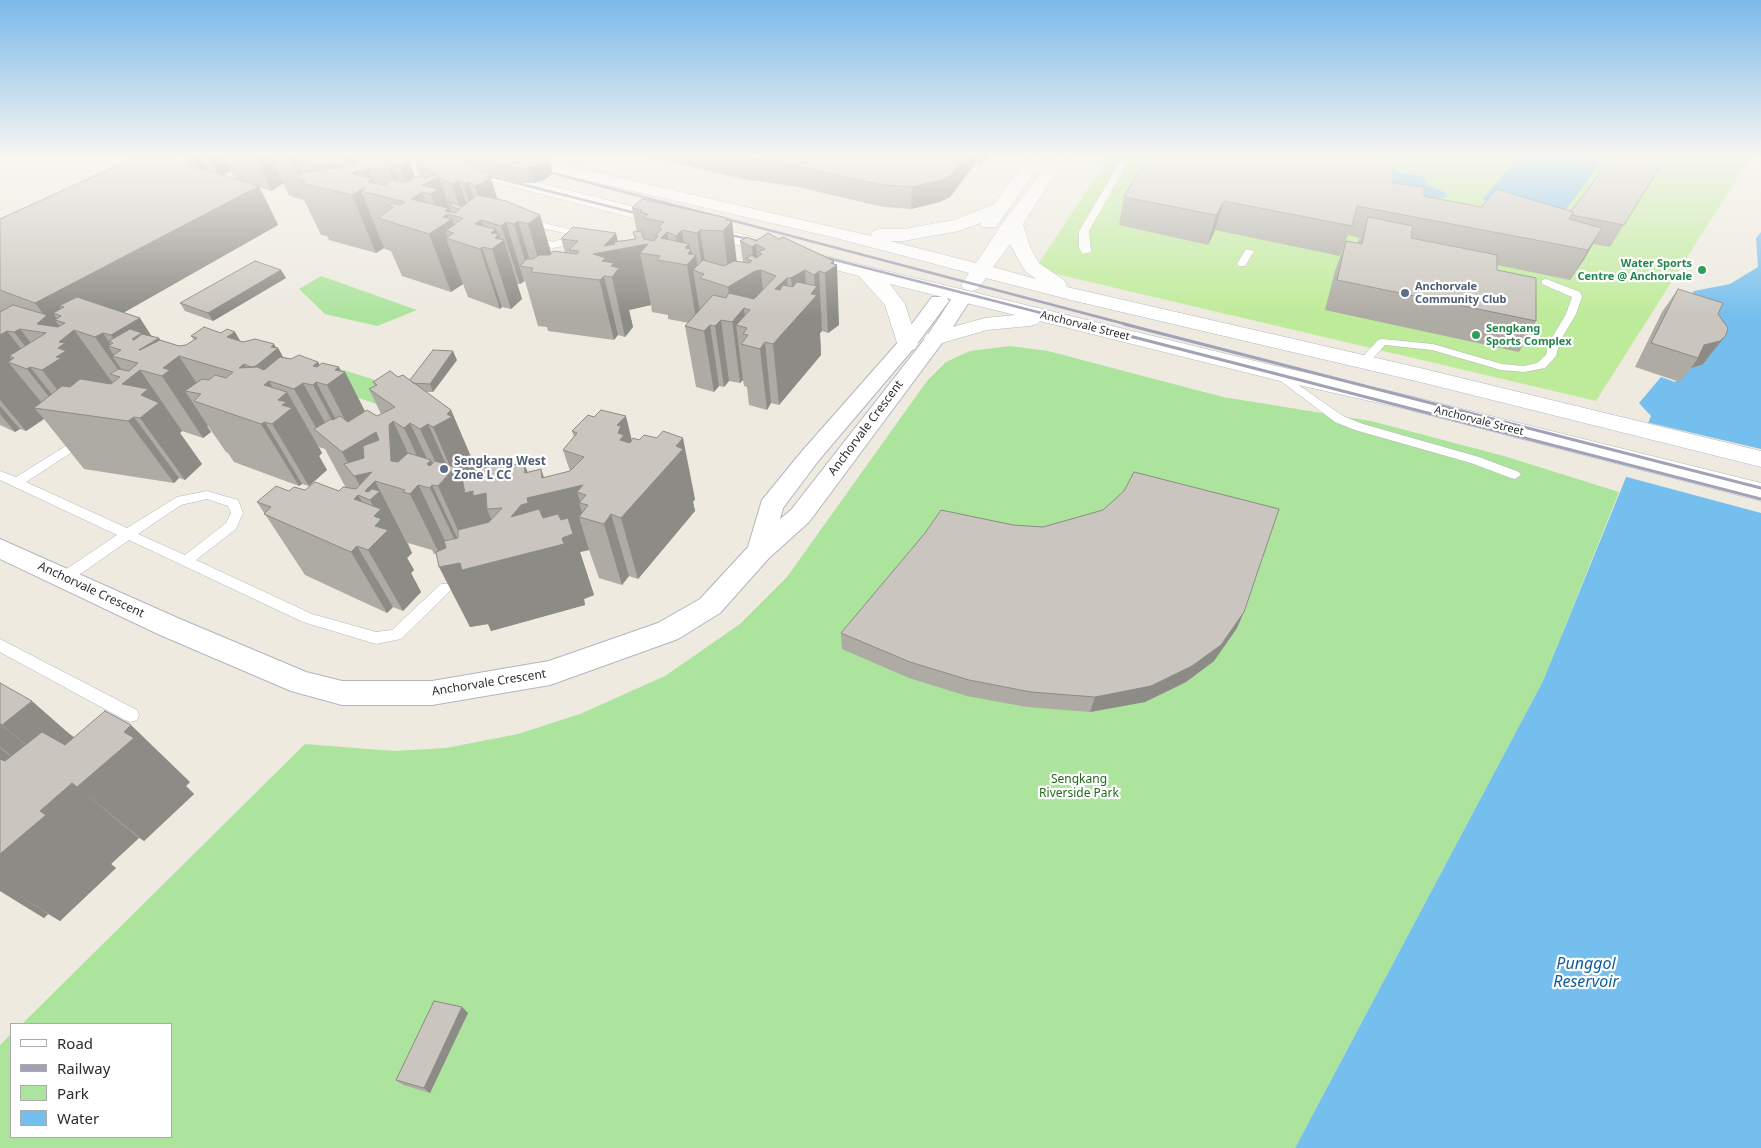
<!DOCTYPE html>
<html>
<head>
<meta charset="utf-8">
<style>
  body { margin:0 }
  #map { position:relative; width:1761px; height:1148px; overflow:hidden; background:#eeeae0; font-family:"Noto Sans",sans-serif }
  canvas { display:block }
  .legend { position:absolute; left:10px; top:1023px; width:162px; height:115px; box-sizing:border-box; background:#fff; border:1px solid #ababab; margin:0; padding:6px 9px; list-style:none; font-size:15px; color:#2d2d2d }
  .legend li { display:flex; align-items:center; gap:10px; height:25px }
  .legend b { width:25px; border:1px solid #ababab }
</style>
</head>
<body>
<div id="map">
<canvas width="1761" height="1148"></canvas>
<ul class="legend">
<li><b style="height:6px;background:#fff"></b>Road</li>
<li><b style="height:6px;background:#a2a2b7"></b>Railway</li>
<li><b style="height:14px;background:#ace49d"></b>Park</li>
<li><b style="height:14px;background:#75bfee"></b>Water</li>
</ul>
</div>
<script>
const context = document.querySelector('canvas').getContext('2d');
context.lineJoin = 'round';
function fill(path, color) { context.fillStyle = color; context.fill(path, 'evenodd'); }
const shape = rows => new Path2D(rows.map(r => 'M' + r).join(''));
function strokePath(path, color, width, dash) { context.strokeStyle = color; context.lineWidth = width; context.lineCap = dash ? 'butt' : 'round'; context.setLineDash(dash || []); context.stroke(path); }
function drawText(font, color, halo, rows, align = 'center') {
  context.font = font + ' "Noto Sans",sans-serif'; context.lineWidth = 4.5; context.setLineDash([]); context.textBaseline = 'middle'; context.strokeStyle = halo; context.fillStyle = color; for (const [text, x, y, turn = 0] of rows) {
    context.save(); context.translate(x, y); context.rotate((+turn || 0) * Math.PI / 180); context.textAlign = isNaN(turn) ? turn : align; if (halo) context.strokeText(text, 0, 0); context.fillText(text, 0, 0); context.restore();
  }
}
fill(shape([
  [321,276,417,310,377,326,325,314,299,289],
  [1010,346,1048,351,1223,397,1371,421,1504,456,1619,492,1543,681,1295,1148,0,1148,0,1045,11,1034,11,1137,171,1137,171,1024,22,1024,305,744,394,751,446,748,518,734,580,714,665,676,740,624,787,577,927,381,946,362,970,351],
  [324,364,398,387,377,404,302,380]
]), '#ace49d');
fill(shape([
  [1110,155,1752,155,1596,401,1035,269]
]), '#beeb99');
fill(shape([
  [1521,155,1567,155,1600,164,1557,221,1482,199],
  [1392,171,1423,177,1426,181,1425,184,1446,193,1447,197,1432,199,1345,173],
  [1761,232,1761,1148,1295,1148,1543,681,1651,416,1639,403,1661,377,1675,382,1681,369,1700,366,1709,356,1673,314,1694,291,1730,284,1758,267,1756,238]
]), '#75bfee');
fill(shape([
  [1646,422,1761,449,1761,513,1623,476]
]), '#eeeae0');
const lane = shape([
  [1124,155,1132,155,1089,231,1091,252,1083,254,1079,248,1079,231,1124,155],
  [527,219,590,234,592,236,564,246,553,248,540,246,532,243,528,237,530,235,536,235,539,239,553,242,573,235,524,224,524,220,527,219],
  [1246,249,1254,251,1245,266,1239,266,1237,264,1246,249],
  [1546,279,1580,292,1582,297,1576,314,1560,341,1556,356,1545,368,1524,372,1501,370,1432,350,1385,345,1368,364,1360,364,1358,362,1378,340,1382,339,1433,344,1502,364,1524,366,1537,363,1546,355,1550,341,1566,314,1572,297,1542,284,1542,280,1546,279],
  [1277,370,1343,416,1363,424,1479,457,1519,472,1521,475,1515,479,1511,478,1471,463,1355,430,1335,422,1273,375,1271,373,1277,370],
  [82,436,88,440,86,443,26,482,127,528,177,497,207,491,238,500,243,513,236,529,196,560,312,614,376,632,392,630,441,584,451,584,453,588,401,639,376,644,303,622,129,540,69,582,59,582,57,578,59,574,117,535,0,480,0,471,16,477,82,436],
  [207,499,228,506,231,513,226,523,185,555,138,534,181,505,207,499],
  [0,639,137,710,139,715,137,720,131,722,125,720,0,652,0,639]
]);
const street = shape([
  [963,290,970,292,973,296,945,339,809,522,769,558,720,613,678,639,550,685,432,705,342,705,291,691,160,635,0,559,0,539,180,619,306,672,342,681,432,681,549,661,658,623,700,599,748,547,762,500,803,450,900,340,932,297,946,297,949,301,914,348,819,460,783,508,780,519,791,510,927,336,956,292,963,290]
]);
const secondary = shape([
  [403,155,431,155,870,267,1276,366,1406,395,1761,483,1761,501,1406,409,1276,380,1040,321,1037,324,1030,326,987,330,935,345,927,344,924,339,927,334,985,318,1015,315,890,284,905,304,918,344,915,349,907,350,899,349,885,305,859,276,405,159,403,155],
  [491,155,521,155,871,236,873,231,880,229,903,229,954,220,994,204,1030,155,1047,155,996,227,982,227,980,223,959,231,903,241,890,241,976,263,1006,218,1036,180,1051,155,1067,155,1023,224,1030,247,1039,263,1065,281,1067,287,1420,368,1761,451,1761,467,1420,382,1075,301,986,278,978,289,971,291,964,289,961,285,969,273,832,237,499,160,493,159,491,155],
  [1010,244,1025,271,1036,279,993,267,1010,244]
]);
strokePath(lane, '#b3b4c0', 1);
strokePath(street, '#b3b4c0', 2);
strokePath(secondary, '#b3b4c0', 1);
fill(lane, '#fff');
fill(street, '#fff');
fill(secondary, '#fff');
strokePath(shape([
  [410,155,429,160],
  [537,169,1129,325],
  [477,173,647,216],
  [720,233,759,241],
  [812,254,1088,325]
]), '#a2a2b7', 2.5);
strokePath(shape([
  [1083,324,1761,499],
  [1124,324,1761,488]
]), '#a2a2b7', 3);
fill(shape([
  [183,155,399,155,405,159,409,160,415,177,420,177,413,158,457,158,456,155,547,155,548,156,552,170,551,175,544,180,534,183,521,183,487,174,497,199,540,215,551,253,565,252,561,239,618,241,635,239,633,232,637,232,632,208,727,218,736,261,743,262,740,241,779,239,834,264,839,325,828,333,822,331,820,333,821,355,779,405,771,403,767,410,749,405,747,387,744,386,743,380,740,383,729,381,724,387,719,386,714,392,696,387,685,326,689,323,668,319,668,315,652,312,651,305,629,310,633,327,625,337,618,335,614,340,548,331,547,327,538,326,525,281,520,284,517,284,522,299,511,309,502,307,500,309,468,297,463,284,451,292,402,276,391,251,385,249,384,248,376,253,329,240,327,236,321,235,304,200,289,196,283,183,272,191,259,187,278,225,123,313,152,336,159,338,160,340,179,346,186,345,194,340,191,336,235,332,240,341,278,348,283,357,291,359,318,362,320,365,339,367,341,371,345,372,365,412,377,416,381,414,369,389,375,386,373,382,398,377,410,380,457,360,433,392,426,392,451,410,477,471,475,473,476,474,506,467,524,462,527,472,541,469,544,478,570,471,563,450,574,437,572,431,632,440,695,499,693,502,695,511,638,579,629,576,622,585,599,578,589,550,580,552,594,595,584,599,585,605,491,631,488,624,470,627,436,554,434,554,432,550,408,543,412,553,407,558,414,570,411,573,421,592,403,611,393,607,387,613,305,575,257,502,289,491,305,490,339,491,346,488,325,449,319,447,322,453,319,456,327,470,309,486,302,484,299,486,234,462,228,453,226,452,208,426,207,426,211,432,203,438,182,431,180,433,202,464,185,480,179,478,174,483,84,469,44,419,26,431,20,429,15,432,0,425,0,219,188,165],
  [231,171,235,179,224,175,230,172],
  [640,155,989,155,980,165,975,164,950,197,940,202,911,209,883,207,798,187,743,179],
  [1667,155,1610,247,1593,244,1570,280,1497,265,1497,270,1536,321,1519,352,1325,310,1335,271,1346,241,1357,243,1360,238,1348,235,1340,256,1215,230,1208,245,1119,225,1124,197,1424,196,1481,207,1571,211],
  [281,270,286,278,213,321,185,311,180,303],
  [1678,289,1718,314,1708,359,1702,365,1691,368,1680,382,1635,367,1662,312],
  [1237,628,1214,661,1186,682,1145,702,1090,712,1027,707,967,696,909,678,842,649,841,633],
  [0,683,74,737,190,782,186,786,194,794,144,841,139,838,111,864,116,868,60,921,48,914,44,918,0,891],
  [462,1007,468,1013,430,1093,403,1085,396,1080]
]), '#aeaaa4');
fill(shape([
  [192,155,200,155,209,172,203,175],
  [209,155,223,155,231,171,220,177],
  [254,155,270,155,283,183,272,191],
  [289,155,316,155,295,159,304,180,300,179],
  [338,155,352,155,358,171,357,171,364,188,361,191,384,248,376,253,352,195,354,194,338,157],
  [364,155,370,155,375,168,370,168],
  [967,155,976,155,975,164,950,197,940,202,911,209,912,187],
  [980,155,989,155,980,165],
  [404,156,406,162,409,160,421,193,422,192,436,229,442,225,431,194,422,185,439,177,452,215,447,214,449,220,452,219,460,243,454,233,446,231,448,239,446,238,463,284,451,292,429,234,412,199,400,167,401,158],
  [548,156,552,170,551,175,544,180,534,183,530,168],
  [335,163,348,194,339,192,328,167],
  [393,165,414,222,405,202,401,201,388,168],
  [368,168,372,178,380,196,372,194,363,172],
  [490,175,505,223,506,222,524,281,520,284,501,226,486,221,475,186],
  [459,181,478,238,471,241,452,184],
  [468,182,481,220,491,249,475,224,476,224,463,184],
  [259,186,278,225,86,334,64,307,59,306,77,331,74,330,118,390,76,414,42,370,43,369,14,332,20,329,49,366,46,333,37,324,45,316,35,303],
  [53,313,61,316,72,331,66,336,55,320,58,321],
  [1224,201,1215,230,1208,245,1216,215],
  [540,215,557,273,542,273,528,224],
  [727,218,728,225,732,221,739,280,755,272,752,247,756,244,759,271,761,270,767,330,750,310,744,308,746,328,736,325,743,380,740,383,728,287,730,285,723,231,726,220],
  [518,221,532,268,527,267,514,224],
  [1602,228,1585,258,1570,280,1588,250],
  [496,229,498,235,499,234,501,242,504,240,522,299,511,309,492,249,491,233],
  [682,230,687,264,685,248,689,244,690,251,691,249,693,258,696,255,698,272,693,270,701,319,697,324,687,265,681,264,676,236],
  [700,230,708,280,704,279,697,233],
  [667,232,672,262,661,238],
  [616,233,620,250,648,244,640,253,651,305,629,310,633,327,625,337,612,277,604,276,618,335,614,340,593,254,604,246],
  [482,247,502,307,500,309,480,249],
  [834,261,834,267,837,265,839,325,828,333,825,273,831,263],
  [281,270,286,278,213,321,208,313],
  [805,270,807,306,811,294,815,289,814,275,819,271,822,331,820,333,821,355,779,405,773,344,775,289,787,278,791,324,795,320,791,278],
  [140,318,154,340,159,338,173,360,179,356,212,407,201,394,185,391,208,426,207,426,211,432,203,438,162,376,138,363,129,361,111,335],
  [721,320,729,381,724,387,715,326],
  [710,325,719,386,714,392,704,331],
  [7,331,36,368,30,367,66,412,61,412,27,369,14,358,9,356,15,364,8,362,47,409,34,408,44,419,26,431,0,400,0,335],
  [235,332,255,366,274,344,277,349,278,348,299,386,303,383,337,444,319,433,294,389,269,381,279,399,287,392,322,453,319,456,327,470,309,486,239,368,227,337],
  [244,364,251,367,264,398],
  [103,333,113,348,108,346,115,357,112,356,128,379,140,370,182,431,180,433,202,464,185,480,140,418,122,384,126,381,95,337],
  [1726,335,1702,365,1691,368,1698,358,1704,345],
  [765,342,771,403,767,410,760,349],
  [453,351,457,360,433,392,430,384],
  [318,362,330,384,335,370,339,367,342,374,345,372,405,490,375,481,412,553,407,558,414,570,411,573,421,592,403,611,368,550,354,499,358,495,375,526,374,516,377,513,370,500,367,499,342,452,357,443,327,385,313,366],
  [316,382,349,444,346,447,313,385],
  [0,406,20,429,15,432,0,414],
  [451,410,477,471,475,473,478,478,473,491,486,493,487,509,507,556,466,548,438,486,432,485,461,546,459,549,430,488,431,486,404,428,410,423,429,463,431,460,441,483,444,480,420,429,428,424,450,473,452,471,433,427],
  [626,416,641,478,676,446,683,438,695,499,693,502,695,511,638,579,621,518,617,425],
  [134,417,179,478,174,483,128,421],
  [393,421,422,483,419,486,448,547,440,555,410,494,391,461,389,425],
  [265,422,302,484,299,486,261,424],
  [524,462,536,496,542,478,541,469,549,493,583,485,577,492,581,503,579,503,584,518,579,517,589,550,580,552,594,595,584,599,585,605,491,631,488,624,470,627,439,567,511,517,521,505,525,473],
  [611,514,629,576,622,585,604,524],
  [357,546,393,607,387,613,351,552],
  [1244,612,1237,628,1214,661,1186,682,1145,702,1090,712,1095,697],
  [32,701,98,759,71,781,2,725],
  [0,724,67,778,54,789,0,747],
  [131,725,190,782,186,786,194,794,144,841,77,787,124,732],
  [0,748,46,784,0,765],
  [72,783,139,838,111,864,116,868,60,921,0,883,0,811,40,811],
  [0,883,48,914,44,918,0,891],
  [462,1007,468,1013,430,1093,424,1088]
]), '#8d8b86');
const building = shape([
  [140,155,155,155,259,186,35,303,0,290,0,219,140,155],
  [302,155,338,155,338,157,347,164,353,165,372,155,399,155,404,156,401,158,409,160,400,167,393,165,388,168,368,168,363,172,357,171,352,174,372,178,368,182,385,185,391,180,407,182,417,176,426,178,436,174,420,166,427,163,413,158,420,155,451,155,490,175,487,177,491,179,475,186,468,182,463,184,459,181,452,184,439,177,422,185,438,189,431,194,422,192,411,199,448,208,445,211,455,213,460,209,452,207,451,202,462,207,477,195,506,201,540,215,528,224,518,221,514,224,506,222,501,226,481,220,475,224,496,229,491,233,499,234,495,238,504,240,492,249,482,247,480,249,446,238,454,233,446,231,463,218,447,214,443,217,452,219,429,234,378,218,393,207,388,206,392,203,400,205,405,202,361,191,366,187,352,195,302,183,306,180,294,178,306,171,313,172,329,168,337,169,343,166,335,163,328,167,295,159,302,155],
  [466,155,547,155,548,156,547,160,540,165,530,168,517,168,466,155],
  [732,155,967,155,951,175,941,180,912,187,883,185,797,166,732,155],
  [1149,155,1370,155,1381,160,1394,169,1393,183,1424,187,1424,196,1481,207,1496,189,1574,212,1569,219,1602,228,1588,250,1357,206,1352,226,1224,201,1216,215,1124,197,1149,155],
  [1614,155,1667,155,1624,225,1572,215,1574,212,1571,211,1614,155],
  [642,199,727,218,726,220,732,221,723,231,700,230,697,233,682,230,676,236,667,232,661,238,689,244,685,248,691,249,688,254,696,255,687,265,657,260,660,256,640,253,648,244,593,254,606,258,602,261,614,263,611,266,619,268,612,277,604,276,600,280,531,272,533,268,520,266,527,259,533,259,539,255,550,255,553,251,577,254,579,251,569,250,578,241,561,239,573,227,616,233,604,246,615,244,614,242,636,239,633,232,641,231,644,239,654,241,658,236,655,236,662,229,658,228,664,222,643,218,648,214,640,212,642,210,632,208,642,199],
  [1368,217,1413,226,1411,238,1497,255,1497,270,1536,278,1536,321,1337,280,1346,241,1362,244,1368,217],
  [768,233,779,239,783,237,834,261,831,263,837,265,825,273,819,271,814,275,805,270,791,278,787,278,775,289,780,290,783,285,793,287,797,282,817,286,811,294,817,295,773,344,765,342,760,349,741,344,748,335,743,334,747,328,736,325,750,310,744,308,732,322,721,320,715,326,710,325,704,331,685,326,713,295,726,298,729,293,754,299,776,276,761,270,755,271,728,287,700,278,704,274,693,270,703,260,724,266,734,261,749,263,752,261,746,258,752,255,756,258,762,254,758,252,765,249,756,244,752,247,740,241,747,237,756,241,768,233],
  [255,261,281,270,208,313,180,303,255,261],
  [1678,289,1723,303,1718,314,1728,328,1726,335,1720,341,1704,345,1698,358,1651,343,1678,289],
  [77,297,140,318,111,335,103,333,95,337,74,330,59,342,65,343,58,348,66,351,56,357,61,358,42,370,30,367,27,369,8,362,14,358,9,356,46,333,20,329,14,332,7,331,0,335,0,312,13,305,47,315,37,324,58,327,65,323,55,320,61,316,53,313,64,307,59,306,77,297],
  [204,327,221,333,227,329,235,332,227,337,243,342,255,339,274,344,271,347,278,348,256,366,251,367,244,364,239,368,257,367,264,370,280,357,291,359,299,355,318,362,313,366,317,367,322,363,339,367,335,370,345,372,327,385,316,382,313,385,303,383,294,389,269,381,264,385,287,392,278,400,287,402,282,405,292,408,272,424,265,422,261,424,194,401,201,394,185,391,202,379,209,380,215,375,226,378,233,372,179,356,163,368,170,370,162,376,140,370,122,384,148,389,141,395,159,403,140,418,134,417,128,421,34,408,62,386,70,387,80,379,111,384,120,377,110,374,118,369,129,371,138,363,112,356,121,350,108,346,113,343,109,341,130,329,142,333,132,339,134,340,142,334,159,338,139,350,140,350,160,340,179,346,186,345,197,338,191,336,204,327],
  [433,350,453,351,430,384,413,383,410,380,433,350],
  [390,371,398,377,403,375,451,410,447,414,452,417,433,427,428,424,420,429,410,423,404,428,393,421,389,425,391,461,398,462,408,453,431,460,427,464,430,466,435,461,455,467,438,486,432,485,430,488,418,485,410,494,403,492,405,490,375,481,365,491,368,492,372,489,380,491,370,500,358,495,354,499,381,509,374,516,381,519,375,526,388,530,368,550,357,546,351,552,264,514,271,507,257,502,276,486,289,491,294,487,305,490,315,482,339,491,343,487,356,489,372,472,354,476,344,464,364,458,363,446,379,440,376,432,342,452,314,429,331,419,333,420,340,416,348,422,367,410,377,416,395,407,369,389,377,385,373,382,390,371],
  [601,410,626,416,617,425,621,426,618,433,624,435,620,440,630,443,633,438,639,440,644,435,657,438,663,431,683,438,676,446,683,449,621,518,611,514,604,524,579,517,588,505,579,503,586,495,577,492,583,485,527,498,528,503,521,505,511,517,539,509,543,518,558,514,561,520,568,518,573,534,562,538,564,544,462,570,460,563,439,567,436,552,446,548,444,541,458,538,458,530,489,522,502,508,487,509,486,493,473,496,473,491,465,493,462,478,479,473,479,469,505,463,506,467,524,462,525,473,541,469,542,478,570,471,584,457,563,450,577,433,572,431,588,415,594,417,601,410],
  [1134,472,1279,509,1244,612,1221,645,1192,666,1151,686,1095,697,1031,692,969,680,910,662,841,633,925,533,941,510,1013,525,1043,527,1103,510,1124,491,1134,472],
  [0,683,32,701,2,725,0,723,0,683],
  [105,711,131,725,124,732,134,738,77,787,72,783,40,811,46,815,0,854,0,759,5,761,42,732,65,745,105,711],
  [434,1001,462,1007,424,1088,396,1080,434,1001]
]);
fill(building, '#cac6bf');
strokePath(building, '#8d8b86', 1);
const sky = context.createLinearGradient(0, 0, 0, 316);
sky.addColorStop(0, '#7ab8ea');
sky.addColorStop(0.49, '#f7f6f1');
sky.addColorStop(1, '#f7f6f100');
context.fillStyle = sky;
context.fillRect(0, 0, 1761, 316);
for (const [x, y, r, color] of [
  [1702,270,5,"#2e9e5b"],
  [1405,293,5,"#5c6f8a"],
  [1476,335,5,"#2e9e5b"],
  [444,469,5,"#5c6f8a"]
]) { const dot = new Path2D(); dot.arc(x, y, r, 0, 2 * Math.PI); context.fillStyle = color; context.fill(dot); strokePath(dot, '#fff', 2); }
drawText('bold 11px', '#27864d', '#fff', [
  ["Water Sports",1692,264],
  ["Centre @ Anchorvale",1692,277],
  ["Sengkang",1486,329,"left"],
  ["Sports Complex",1486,342,"left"]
], 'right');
drawText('bold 11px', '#4e5e75', '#fff', [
  ["Anchorvale",1415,287],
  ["Community Club",1415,300]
], 'left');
drawText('11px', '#2d2d2d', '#fff', [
  ["Anchorvale Street",1085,326,14],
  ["Anchorvale Street",1479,421,14]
]);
drawText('12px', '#2d2d2d', '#fff', [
  ["Anchorvale Crescent",866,428,-53],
  ["Anchorvale Crescent",91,590,25],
  ["Anchorvale Crescent",489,683,-9]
]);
drawText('bold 12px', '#4e5e75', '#fff', [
  ["Sengkang West",454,462],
  ["Zone L CC",454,476]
], 'left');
drawText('12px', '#226b1c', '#fff', [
  ["Sengkang",1079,780],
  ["Riverside Park",1079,794]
]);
drawText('italic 16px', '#0f5c9f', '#fff', [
  ["Punggol",1586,964],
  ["Reservoir",1586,982]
]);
</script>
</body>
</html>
